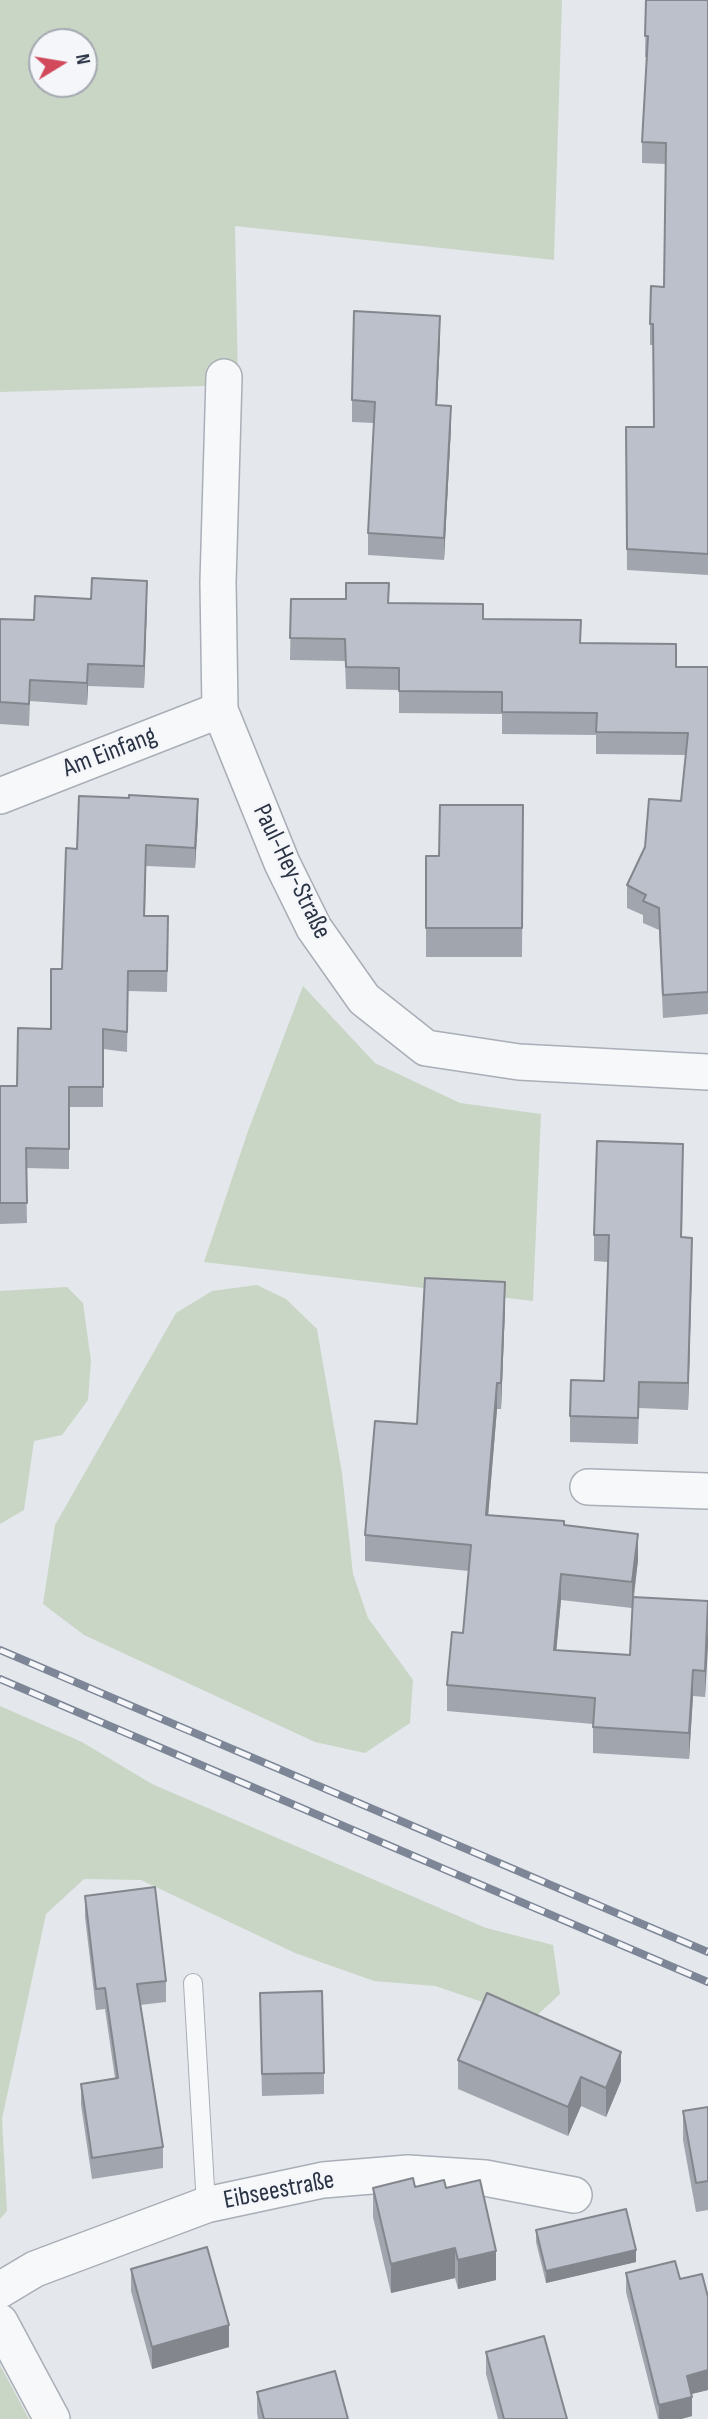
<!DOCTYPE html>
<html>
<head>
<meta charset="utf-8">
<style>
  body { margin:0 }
  #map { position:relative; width:708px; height:2419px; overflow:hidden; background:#e4e7ec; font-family:"Sofia Sans Condensed",sans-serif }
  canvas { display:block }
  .north { position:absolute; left:28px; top:28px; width:70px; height:70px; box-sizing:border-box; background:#f4f6f9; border:2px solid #a4a8b1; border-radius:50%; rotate:79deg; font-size:19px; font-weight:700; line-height:28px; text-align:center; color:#2b3445 }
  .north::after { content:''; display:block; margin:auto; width:24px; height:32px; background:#d1495b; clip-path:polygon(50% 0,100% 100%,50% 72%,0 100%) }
</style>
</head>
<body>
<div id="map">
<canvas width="708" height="2419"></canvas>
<div class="north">N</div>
</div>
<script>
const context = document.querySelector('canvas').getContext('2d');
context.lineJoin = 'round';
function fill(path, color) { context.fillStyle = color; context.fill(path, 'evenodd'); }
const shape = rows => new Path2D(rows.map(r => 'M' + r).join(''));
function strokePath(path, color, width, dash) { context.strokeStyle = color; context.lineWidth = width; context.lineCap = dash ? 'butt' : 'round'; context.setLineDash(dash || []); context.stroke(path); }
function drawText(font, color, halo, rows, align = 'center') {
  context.font = font + ' "Sofia Sans Condensed",sans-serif'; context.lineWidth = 5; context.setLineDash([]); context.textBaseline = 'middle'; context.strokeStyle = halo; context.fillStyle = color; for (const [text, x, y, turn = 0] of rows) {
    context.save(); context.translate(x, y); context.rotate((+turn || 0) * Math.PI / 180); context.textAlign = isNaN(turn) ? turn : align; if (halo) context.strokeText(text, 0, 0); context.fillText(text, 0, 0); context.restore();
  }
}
fill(shape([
  [0,0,562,0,554,260,235,226,238,385,0,392],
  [42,42,84,42,84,84,42,84],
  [303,986,375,1063,460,1103,541,1114,533,1301,204,1262,248,1131],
  [257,1285,286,1299,317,1329,342,1473,353,1574,368,1618,413,1680,410,1723,365,1753,315,1742,84,1635,43,1604,55,1525,176,1313,212,1291],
  [67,1287,83,1303,91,1361,88,1400,62,1435,34,1441,24,1510,0,1524,0,1291],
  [0,1706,82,1742,152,1784,486,1928,553,1945,560,1994,533,2019,435,1986,374,1981,295,1953,141,1880,84,1879,46,1914,2,2119,7,2211,0,2219],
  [0,2365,29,2419,0,2419]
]), '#c9d6c5');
const service = shape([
  [193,1983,206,2205]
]);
const minor = shape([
  [224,377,218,582,220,710,282,863,314,928,364,999,426,1048,519,1062,708,1072],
  [0,796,220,710],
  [588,1487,708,1491],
  [0,2290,35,2269,206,2205,323,2180,408,2173,485,2178,574,2195],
  [0,2322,52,2419]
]);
strokePath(service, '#a9aeb7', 20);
strokePath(minor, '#a9aeb7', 38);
strokePath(service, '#f7f8fa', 18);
strokePath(minor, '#f7f8fa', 35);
const rail = shape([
  [0,1650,708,1952],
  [0,1679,708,1982]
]);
strokePath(rail, '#7d8696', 8);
strokePath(rail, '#f4f6f9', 5, [16]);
fill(shape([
  [646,0,708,0,708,575,627,570,626,427,654,427,653,345,650,345,650,324,664,287,666,164,642,163,642,142,647,57,645,57],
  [440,337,437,405,451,427,444,560,368,555,368,533,374,423,352,422,352,400],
  [291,599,346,599,389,603,483,619,676,667,708,667,708,1014,663,1018,659,930,643,923,643,915,627,908,627,885,681,801,686,755,596,754,596,735,502,734,502,714,399,713,399,690,346,689,345,661,290,660],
  [147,602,144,688,88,686,87,705,30,701,29,726,0,724,0,619,34,620],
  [523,805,522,957,426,957,426,856,439,856],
  [198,819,195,868,146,866,145,916,168,937,167,992,128,991,127,1052,103,1049,103,1107,69,1107,69,1169,26,1168,27,1223,0,1224,0,1086,17,1086,51,1029,62,969,77,849],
  [683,1170,682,1237,692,1264,688,1410,639,1408,638,1444,570,1442,570,1416,604,1381,608,1262,594,1261,594,1235],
  [505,1308,501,1409,497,1409,488,1515,564,1525,638,1560,634,1597,708,1601,705,1697,693,1696,689,1759,593,1753,593,1724,447,1711,447,1685,463,1633,469,1571,365,1561,365,1535,417,1424],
  [633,1598,630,1655,556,1650,561,1600,632,1608],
  [85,1896,166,1981,166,2002,140,2005,163,2147,163,2168,92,2179,81,2105,81,2084,115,2078,105,2009,96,2010,85,1917],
  [260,2014,324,2073,324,2094,262,2096],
  [458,2060,621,2081,606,2117,581,2106,568,2136,458,2089],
  [708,2107,708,2210,696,2212,683,2140,683,2111],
  [415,2187,446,2188,496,2280,458,2289,455,2278,391,2293,373,2217,373,2188],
  [536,2230,636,2262,546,2283,536,2242],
  [131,2269,229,2347,152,2369,131,2291],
  [626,2273,708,2390,692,2394,692,2416,681,2419,658,2419,626,2292],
  [486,2352,567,2419,498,2419,486,2374],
  [257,2392,348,2419,258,2419,257,2413]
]), '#a1a5ae');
fill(shape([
  [440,316,440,337,436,426,436,405],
  [451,406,451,427,444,560,444,538],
  [147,581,147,602,144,688,144,666],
  [88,664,88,686,87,705,87,683],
  [198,799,198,819,195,868,195,848],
  [692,1238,692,1264,688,1410,688,1383],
  [505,1282,505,1308,501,1409,501,1383],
  [497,1383,497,1409,486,1541,486,1515],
  [638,1534,638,1560,632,1608,632,1582],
  [561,1574,561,1600,554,1676,554,1650],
  [708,1621,708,1647,705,1697,705,1671],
  [693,1670,693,1696,689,1759,689,1733],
  [621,2052,621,2081,606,2117,606,2088],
  [581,2077,581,2106,568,2136,568,2107],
  [455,2248,455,2278,391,2293,391,2264],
  [636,2250,636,2262,546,2283,546,2271],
  [496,2251,496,2280,458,2289,458,2260],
  [229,2325,229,2347,152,2369,152,2347],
  [708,2370,708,2390,687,2395,687,2376],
  [692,2397,692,2416,681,2419,659,2419,659,2405]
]), '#83868d');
const building = shape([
  [646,0,708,0,708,554,627,549,626,427,654,427,653,324,650,324,651,286,664,287,666,143,642,142,648,36,645,36,646,0],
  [354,311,440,316,436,405,451,406,444,538,368,533,375,402,352,400,354,311],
  [92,578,147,581,144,666,88,664,87,683,30,680,29,704,0,702,0,619,34,620,35,596,91,599,92,578],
  [346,583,389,583,388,603,483,604,483,619,581,620,580,643,676,644,676,667,708,667,708,992,663,995,659,908,643,901,646,895,627,885,645,847,649,799,681,801,688,733,596,732,597,713,502,712,502,692,399,691,399,668,346,667,345,639,290,638,291,599,346,599,346,583],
  [129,795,198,799,195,848,146,845,144,916,168,916,167,971,128,971,127,1032,103,1029,103,1087,69,1087,69,1149,26,1148,27,1203,0,1203,0,1086,17,1086,18,1028,51,1029,51,969,62,969,66,848,77,849,79,796,129,798,129,795],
  [440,805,523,805,522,928,426,928,426,856,439,856,440,805],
  [597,1141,683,1144,681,1237,692,1238,688,1383,639,1382,638,1418,570,1416,571,1380,604,1381,609,1235,594,1235,597,1141],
  [425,1278,505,1282,501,1383,497,1383,486,1515,564,1521,564,1525,638,1534,632,1582,561,1574,554,1650,630,1655,633,1597,708,1601,705,1671,693,1670,689,1733,593,1727,595,1698,447,1685,452,1632,463,1633,471,1545,365,1535,375,1421,417,1424,425,1278],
  [155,1887,166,1981,137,1984,163,2147,92,2158,81,2084,118,2078,105,1988,96,1989,85,1896,155,1887],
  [322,1991,324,2073,262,2074,260,1993,322,1991],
  [487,1993,621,2052,606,2088,581,2077,568,2107,458,2060,487,1993],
  [708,2107,708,2181,696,2183,683,2111,708,2107],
  [413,2178,415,2187,444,2180,446,2188,480,2180,496,2251,458,2260,455,2248,391,2264,373,2188,413,2178],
  [626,2209,636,2250,546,2271,536,2230,626,2209],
  [207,2247,229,2325,152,2347,131,2269,207,2247],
  [675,2261,680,2279,702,2274,708,2297,708,2370,687,2376,692,2397,659,2405,626,2273,675,2261],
  [544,2336,567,2419,504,2419,486,2352,544,2336],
  [335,2371,348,2419,264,2419,257,2392,335,2371]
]);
fill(building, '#bbc0ca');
strokePath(building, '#83868d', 2);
drawText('26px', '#2b3445', '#f4f6f9', [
  ["Am Einfang",110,753,-21],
  ["Paul-Hey-Straße",291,872,64],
  ["Eibseestraße",279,2191,-11]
]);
</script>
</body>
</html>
